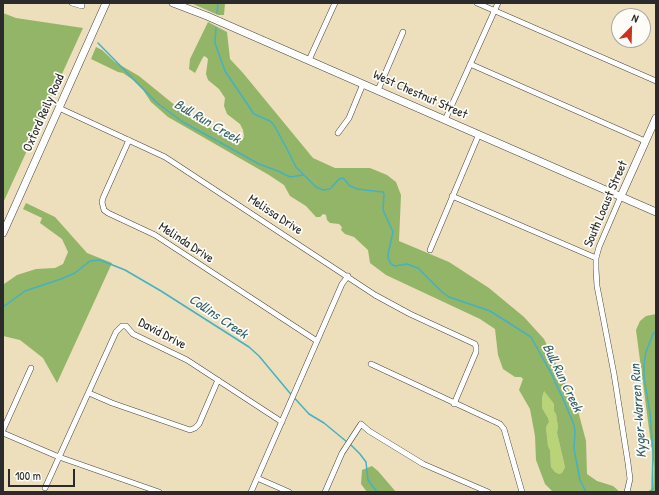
<!DOCTYPE html>
<html>
<head>
<meta charset="utf-8">
<style>
  body { margin:0 }
  #map { position:relative; width:659px; height:495px; overflow:hidden; background:#eddfbc; font-family:"Patrick Hand",sans-serif }
  canvas { display:block }
  .frame { position:absolute; inset:0; border:4px solid #2b2b2b; pointer-events:none }
  .north { position:absolute; left:611px; top:8px; width:40px; height:40px; box-sizing:border-box; background:#fdfcf7; border:1px solid #a9a8a5; border-radius:50%; rotate:23deg; font-size:11px; font-weight:700; line-height:16px; text-align:center; color:#2b2b2b }
  .north::after { content:''; display:block; margin:auto; width:14px; height:18px; background:#c8321e; clip-path:polygon(50% 0,100% 100%,50% 72%,0 100%) }
  .scale { position:absolute; left:8px; top:469px; width:67px; height:18px; box-sizing:border-box; border:2px solid #2b2b2b; border-top:0; padding-left:5px; font-size:12px; line-height:14px; white-space:nowrap; color:#2b2b2b; -webkit-text-stroke:3px #fdfcf7; paint-order:stroke }
</style>
</head>
<body>
<div id="map">
<canvas width="659" height="495"></canvas>
<div class="frame"></div>
<div class="north">N</div>
<div class="scale">100 m</div>
</div>
<script>
const context = document.querySelector('canvas').getContext('2d');
context.lineJoin = 'round';
function fill(path, color) { context.fillStyle = color; context.fill(path, 'evenodd'); }
const shape = rows => new Path2D(rows.map(r => 'M' + r).join(''));
function strokePath(path, color, width, dash) { context.strokeStyle = color; context.lineWidth = width; context.lineCap = dash ? 'butt' : 'round'; context.setLineDash(dash || []); context.stroke(path); }
function drawText(font, color, halo, rows, align = 'center') {
  context.font = font + ' "Patrick Hand",sans-serif'; context.lineWidth = 3.5; context.setLineDash([]); context.textBaseline = 'middle'; context.strokeStyle = halo; context.fillStyle = color; for (const [text, x, y, turn = 0] of rows) {
    context.save(); context.translate(x, y); context.rotate((+turn || 0) * Math.PI / 180); context.textAlign = isNaN(turn) ? turn : align; if (halo) context.strokeText(text, 0, 0); context.fillText(text, 0, 0); context.restore();
  }
}
fill(shape([
  [544,391,554,404,554,411,556,414,558,427,557,433,565,467,562,473,559,474,555,472,551,467,550,450,548,446,546,427,549,422,548,418,542,408,542,398]
]), '#b8d378');
fill(shape([
  [191,3,225,3,224,15,218,15],
  [3,13,16,18,83,28,3,203],
  [208,22,227,32,230,59,243,73,313,158,335,168,370,168,387,175,396,182,401,195,399,241,449,262,489,288,524,317,544,339,577,407,586,441,587,474,597,481,613,486,620,492,553,492,545,484,536,460,535,436,530,409,519,390,523,379,521,377,515,377,503,369,498,355,495,329,480,319,386,275,370,263,368,250,354,237,345,234,341,230,342,227,339,224,330,223,327,220,326,215,323,214,320,217,316,217,306,206,290,196,284,185,269,175,168,117,151,102,143,90,133,80,123,73,118,72,91,59,96,47,102,50,115,62,139,76,193,120,239,141,243,139,244,136,243,130,240,124,227,114,224,106,225,98,219,89,208,80,206,74,208,59,206,57,204,56,202,59,195,73,189,69,190,59],
  [544,391,554,404,554,411,556,414,558,427,557,433,565,467,562,473,559,474,555,472,551,467,550,450,548,446,546,427,549,422,548,418,542,408,542,398],
  [26,203,55,217,87,253,112,263,57,383,43,358,20,340,3,336,4,284,17,275,36,269,55,268,63,264,68,252,62,239,40,223,42,218,23,209],
  [656,314,655,411,656,419,656,492,647,492,653,488,654,467,636,330,640,321,646,316],
  [372,466,378,471,396,492,367,492,361,484,362,470]
]), '#92b568');
strokePath(shape([
  [217,13,218,3],
  [216,28,215,43,225,71,254,114,270,121,274,125,287,149,296,167,316,187,323,190,330,189,339,179,343,178,350,186,357,189,383,192,384,194,383,210,393,232,388,254,388,258,391,264,395,266,407,264,418,268,442,292,449,297,490,311,531,337,551,373,564,401,574,425,575,432,574,449,580,480,586,492],
  [98,43,157,103,183,122,259,164,278,171,290,177,303,175],
  [3,307,25,291,61,279,75,273,90,261,100,260,125,270,161,291,249,347,259,356,289,392,309,414,324,423,347,442],
  [350,444,360,454,366,462,368,480,377,492],
  [652,492,653,451,650,413,644,377,644,364,646,352,653,334,656,332]
]), '#45b1c2', 1.5);
const street = shape([
  [72,3,82,6],
  [477,3,656,81],
  [309,60,335,3],
  [470,64,645,141],
  [378,90,403,32],
  [59,108,165,157,375,295,410,314,475,344,476,347,476,352,454,404],
  [445,120,498,3],
  [338,133,349,118,363,84],
  [129,140,103,198,102,202,104,210,108,213,155,235,317,341],
  [452,196,596,258],
  [621,196,599,247,596,258,596,269,597,286,614,374,628,463,630,479,627,492],
  [430,250,479,134],
  [371,364,500,424,504,429,522,492],
  [89,393,112,403,190,430,195,428,199,424,218,380],
  [3,430,31,368],
  [3,433,59,457,159,492],
  [257,478,289,492],
  [45,488,116,332,122,326,126,326,133,334,187,360,282,422],
  [251,492,342,284,348,276],
  [325,492,342,453,361,424,369,431,423,464,488,492]
]);
const secondary = shape([
  [173,3,207,16,656,212],
  [621,196,656,118],
  [3,233,106,3]
]);
strokePath(street, '#484641', 6);
strokePath(secondary, '#484641', 8);
strokePath(street, '#fff', 5);
strokePath(secondary, '#fff', 7);
drawText('13px', '#2b2b2b', '#fdfcf7', [
  ["West Chestnut Street",420,95,24],
  ["Oxford Reily Road",44,113,-66],
  ["South Locust Street",606,204,-67],
  ["Melissa Drive",275,215,33],
  ["Melinda Drive",186,243,33],
  ["David Drive",162,334,28]
]);
drawText('italic 14px', '#356167', '#fdfcf7', [
  ["Bull Run Creek",207,122,30],
  ["Collins Creek",218,317,34],
  ["Bull Run Creek",562,378,64],
  ["Kyger-Warren Run",639,411,-94]
]);
</script>
</body>
</html>
